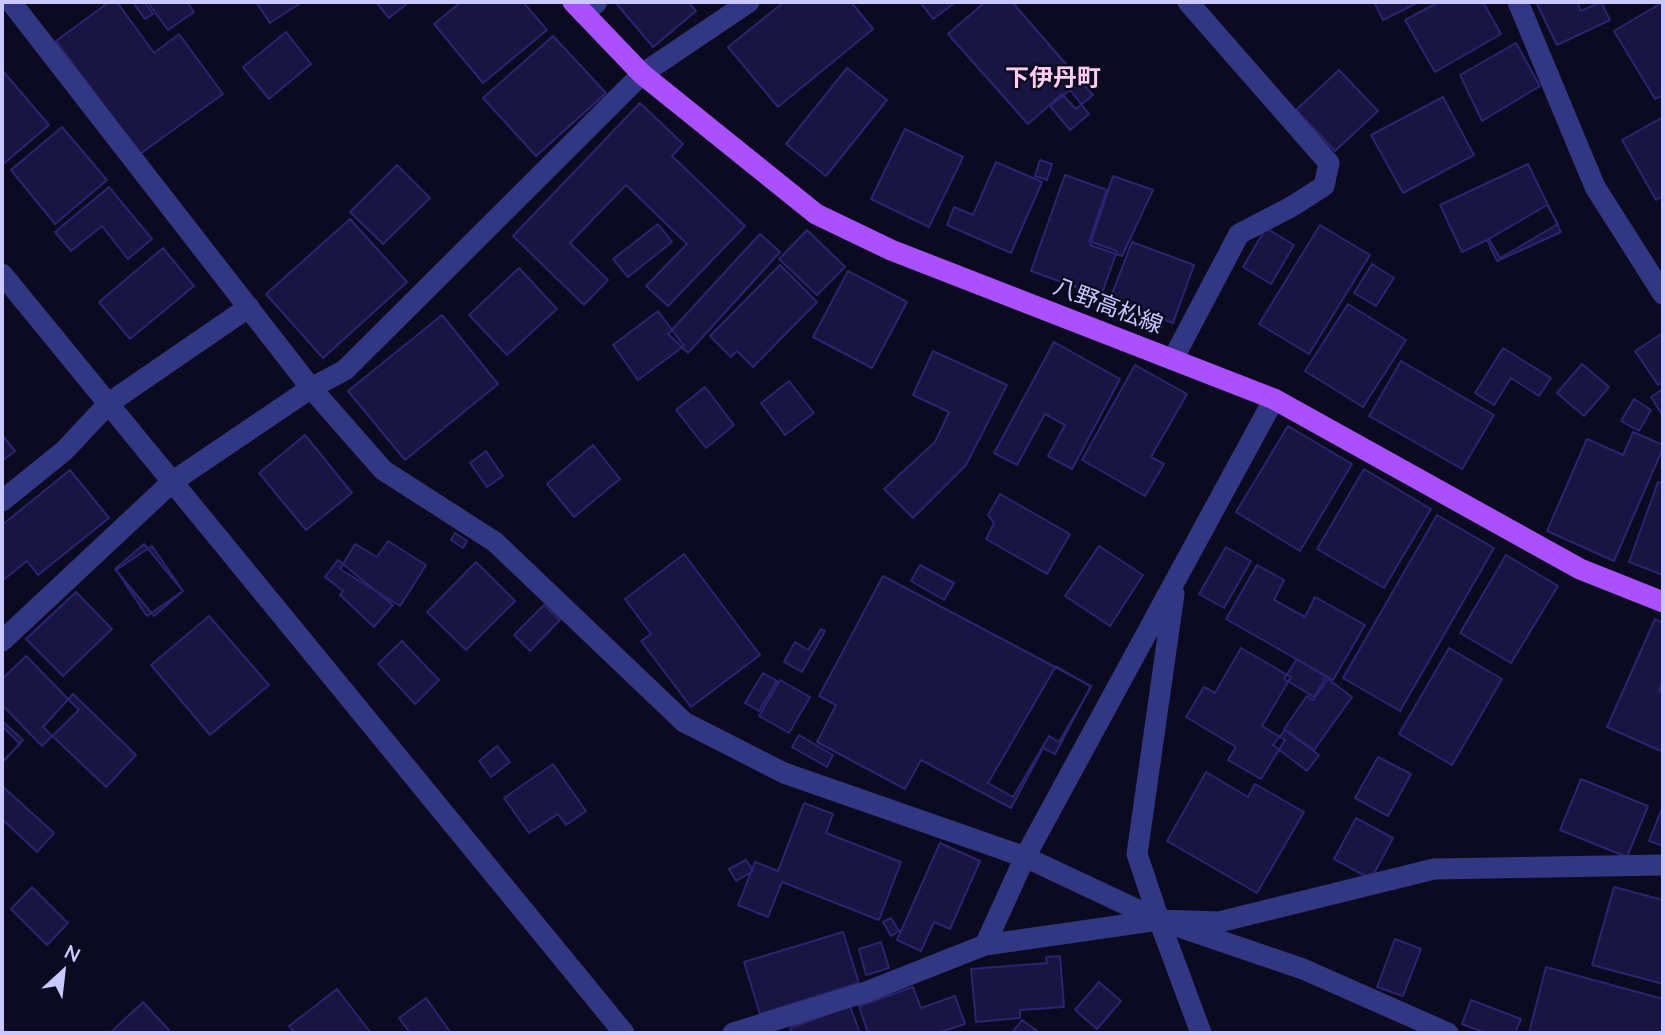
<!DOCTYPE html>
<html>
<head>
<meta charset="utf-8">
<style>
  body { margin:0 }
  #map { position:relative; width:1665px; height:1035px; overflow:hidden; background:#0c0a20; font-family:Lato,sans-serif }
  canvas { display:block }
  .frame { position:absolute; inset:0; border:4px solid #c9c9ff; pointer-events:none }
  .north { position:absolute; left:28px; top:937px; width:70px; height:70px; -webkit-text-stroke:5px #0c0a20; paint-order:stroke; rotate:27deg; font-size:19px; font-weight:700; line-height:28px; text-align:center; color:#c9c9ff }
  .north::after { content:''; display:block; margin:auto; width:24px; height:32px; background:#c9c9ff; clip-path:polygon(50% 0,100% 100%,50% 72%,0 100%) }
</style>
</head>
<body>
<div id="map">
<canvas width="1665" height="1035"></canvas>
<div class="frame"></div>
<div class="north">N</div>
</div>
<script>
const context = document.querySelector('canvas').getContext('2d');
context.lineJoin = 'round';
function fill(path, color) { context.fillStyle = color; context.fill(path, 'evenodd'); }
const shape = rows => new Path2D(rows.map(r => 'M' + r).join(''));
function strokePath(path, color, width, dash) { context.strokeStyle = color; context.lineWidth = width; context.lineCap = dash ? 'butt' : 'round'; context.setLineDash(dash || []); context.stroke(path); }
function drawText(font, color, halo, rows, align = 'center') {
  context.font = font + ' Lato,"Noto Sans JP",sans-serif'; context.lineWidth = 5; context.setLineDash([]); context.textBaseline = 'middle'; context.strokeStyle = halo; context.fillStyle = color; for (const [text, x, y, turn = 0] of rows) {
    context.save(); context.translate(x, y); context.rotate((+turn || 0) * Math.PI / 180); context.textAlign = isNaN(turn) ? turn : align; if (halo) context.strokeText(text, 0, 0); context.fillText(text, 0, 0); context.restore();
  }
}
const building = shape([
  [109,2,117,2,154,53,179,34,223,94,140,154,56,41,109,2],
  [137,2,144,2,153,14,145,19,134,4,137,2],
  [152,2,187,2,194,12,168,30,149,4,152,2],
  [256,2,302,2,270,23,256,2],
  [376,2,409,2,389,18,376,2],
  [461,2,523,2,547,30,483,83,434,24,461,2],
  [615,2,688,2,696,11,653,47,615,2],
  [784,2,851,2,873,29,778,107,728,47,784,2],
  [920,2,956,2,933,19,920,2],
  [985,2,1012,2,1093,95,1076,109,1062,94,1028,124,948,34,985,2],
  [1374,2,1419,2,1383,20,1374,2],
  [1439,2,1483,2,1501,34,1435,72,1405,20,1439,2],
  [1536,2,1577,2,1581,11,1601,2,1610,20,1557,45,1536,2],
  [1663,2,1663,95,1655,99,1614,31,1663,2],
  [286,32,311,64,269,99,243,67,286,32],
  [553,36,606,93,536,156,483,98,553,36],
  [1516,43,1540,86,1482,121,1460,75,1516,43],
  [847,68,887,100,826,176,786,144,847,68],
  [2,70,49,125,2,165,2,70],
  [1339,70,1378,111,1335,151,1296,110,1339,70],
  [1070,90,1089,114,1070,130,1050,106,1070,90],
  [1443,97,1474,155,1403,193,1371,135,1443,97],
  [640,103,683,144,672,156,745,226,668,306,646,286,687,244,626,185,570,243,608,280,584,305,513,236,640,103],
  [1663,117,1663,196,1656,200,1622,140,1663,117],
  [62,127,107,180,55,224,11,170,62,127],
  [905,129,963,157,929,227,871,199,905,129],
  [1040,160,1052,164,1047,180,1035,176,1040,160],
  [996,162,1042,182,1011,253,947,225,954,207,973,215,996,162],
  [1528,164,1561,232,1497,261,1487,240,1462,252,1440,205,1528,164],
  [397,165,430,198,383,244,350,212,397,165],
  [1065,175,1107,190,1089,241,1117,251,1101,296,1031,271,1065,175],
  [1113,176,1153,190,1122,256,1090,245,1113,176],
  [109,187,152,239,128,259,102,226,71,251,55,232,109,187],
  [1547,205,1558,224,1500,258,1489,239,1547,205],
  [350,219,407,282,323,358,266,294,350,219],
  [658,224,672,242,628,277,613,259,658,224],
  [1320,225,1370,255,1309,354,1259,324,1320,225],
  [1266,228,1294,245,1271,284,1243,267,1266,228],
  [807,230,845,267,817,295,779,259,807,230],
  [760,234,780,252,688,353,668,334,760,234],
  [1132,242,1194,265,1173,323,1110,299,1132,242],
  [163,248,194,286,130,339,99,302,163,248],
  [1372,264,1394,278,1376,306,1354,293,1372,264],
  [780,265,817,302,753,367,737,351,731,357,710,336,780,265],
  [519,268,557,309,507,355,469,315,519,268],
  [848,271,907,302,872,368,813,337,848,271],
  [1348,304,1406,340,1363,407,1305,371,1348,304],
  [658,311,684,346,638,380,613,345,658,311],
  [442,315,498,384,405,460,348,391,442,315],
  [1663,333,1663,382,1658,385,1635,351,1663,333],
  [1054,342,1120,379,1072,469,1048,456,1065,425,1045,414,1017,465,994,453,1054,342],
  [1503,348,1551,378,1539,396,1511,378,1494,405,1475,393,1503,348],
  [933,351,1007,385,966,465,913,518,884,489,935,442,949,412,913,395,933,351],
  [1401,361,1494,415,1462,469,1369,416,1401,361],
  [1582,364,1609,387,1584,416,1557,393,1582,364],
  [1135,365,1187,394,1151,457,1164,464,1145,496,1082,460,1135,365],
  [789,381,814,413,785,435,761,403,789,381],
  [705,387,734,425,706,448,676,410,705,387],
  [1663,389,1663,416,1651,397,1663,389],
  [1634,399,1651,410,1639,431,1621,421,1634,399],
  [1288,426,1352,464,1300,551,1236,512,1288,426],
  [1633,432,1663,445,1663,448,1614,561,1547,531,1587,439,1623,455,1633,432],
  [2,435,15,451,2,461,2,435],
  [305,435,352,493,306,530,259,473,305,435],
  [593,445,620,479,574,517,547,484,593,445],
  [486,451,503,476,487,487,470,463,486,451],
  [1364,469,1431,509,1384,588,1317,549,1364,469],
  [70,470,109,518,38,575,27,561,2,581,2,525,70,470],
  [1658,482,1663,484,1663,575,1629,562,1658,482],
  [1000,494,1070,534,1047,574,986,539,994,523,988,515,1000,494],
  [1437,515,1494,548,1400,711,1343,678,1437,515],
  [455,533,467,541,463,548,451,540,455,533],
  [388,541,426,565,400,606,340,569,355,544,377,557,388,541],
  [144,544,183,591,154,616,115,569,144,544],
  [152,546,183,591,147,616,116,570,152,546],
  [1099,546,1143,575,1110,626,1065,596,1099,546],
  [1226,547,1251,561,1224,608,1199,594,1226,547],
  [684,554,760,655,691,707,641,641,651,634,625,599,684,554],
  [1506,555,1558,586,1511,663,1460,633,1506,555],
  [338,560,393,605,374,627,340,595,343,591,325,577,338,560],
  [476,562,515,601,466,650,427,612,476,562],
  [920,565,954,583,944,600,911,581,920,565],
  [1257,565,1284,580,1274,600,1305,617,1315,597,1365,625,1333,680,1226,619,1257,565],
  [883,576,1091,686,1055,754,1043,748,1011,808,921,760,905,789,817,742,836,705,819,696,883,576],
  [76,592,112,629,63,676,26,639,76,592],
  [544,605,560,620,530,651,514,635,544,605],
  [209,616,269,685,210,735,151,665,209,616],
  [1655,619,1663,623,1663,682,1659,691,1663,693,1663,752,1607,727,1655,619],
  [821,629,825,631,802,672,784,662,795,642,808,650,821,629],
  [402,641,439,680,415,704,378,664,402,641],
  [1241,648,1291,677,1262,726,1285,740,1261,779,1228,760,1236,747,1186,717,1204,687,1215,693,1241,648],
  [1449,648,1502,679,1452,765,1399,734,1449,648],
  [26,656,79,710,42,746,2,705,2,679,26,656],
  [1297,659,1326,677,1314,697,1284,679,1297,659],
  [1056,666,1091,687,1059,742,1049,736,1013,797,988,783,1056,666],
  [763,673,777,681,759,711,745,703,763,673],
  [1328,679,1352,697,1314,750,1284,729,1307,696,1313,700,1328,679],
  [780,680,810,697,789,733,759,716,780,680],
  [73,694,136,755,106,787,43,727,73,694],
  [2,721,23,740,2,763,2,721],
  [2,726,20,744,2,762,2,726],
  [1285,730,1319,755,1307,771,1273,745,1285,730],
  [799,735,833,755,827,767,792,747,799,735],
  [497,746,510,762,491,777,479,761,497,746],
  [1378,757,1411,774,1388,816,1355,798,1378,757],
  [553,764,586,811,566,825,558,814,529,833,504,798,553,764],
  [1206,772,1248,797,1255,784,1304,812,1257,893,1167,841,1206,772],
  [1581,779,1648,806,1627,857,1560,830,1581,779],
  [2,786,54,833,37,852,2,819,2,786],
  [804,803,833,814,826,833,901,862,879,920,782,882,768,917,738,905,755,862,778,871,804,803],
  [1663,806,1663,846,1649,841,1663,806],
  [1356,818,1393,838,1371,879,1334,859,1356,818],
  [940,843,980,861,950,929,934,922,921,951,897,940,940,843],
  [746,860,753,871,736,881,729,869,746,860],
  [32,887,68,923,47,945,11,909,32,887],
  [1614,887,1663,900,1663,984,1592,965,1614,887],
  [891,918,899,931,891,936,883,922,891,918],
  [843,932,859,983,760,1014,744,962,843,932],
  [1395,939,1421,949,1403,996,1377,987,1395,939],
  [881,942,889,968,866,975,859,949,881,942],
  [1060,956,1064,1007,1020,1010,1020,1018,976,1022,971,969,1047,963,1046,957,1060,956],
  [1546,967,1663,999,1663,1033,1529,1033,1546,967],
  [1099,982,1121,1001,1097,1029,1075,1010,1099,982],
  [913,987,921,1008,955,996,965,1024,937,1033,868,1033,859,1006,913,987],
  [337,989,371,1033,295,1033,289,1026,337,989],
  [426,998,451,1033,410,1033,399,1018,426,998],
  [1471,1000,1521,1019,1515,1033,1486,1033,1462,1024,1471,1000],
  [143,1002,169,1030,165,1033,110,1033,143,1002],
  [850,1006,860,1033,792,1033,790,1028,850,1006],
  [1022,1020,1040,1033,1012,1033,1022,1020]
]);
fill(building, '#191542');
strokePath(building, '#2b2470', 2);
strokePath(shape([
  [11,2,311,388,383,470,495,542,684,722,784,773,1025,857,1159,920,1303,969,1448,1033],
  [1518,2,1595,187,1663,294],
  [584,14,597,2],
  [2,274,624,1033],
  [1173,359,1239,234,1291,207,1324,186,1329,163,1188,2],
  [2,501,65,450,109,403,249,307],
  [1174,594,1137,854,1159,920,1201,1033],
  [2,641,172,482,311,388,345,370,642,74,749,2],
  [985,945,1025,857,1274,399],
  [733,1033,866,992,985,945,1159,920,1219,922,1434,869,1663,865]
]), '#313783', 21);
strokePath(shape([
  [573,2,642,74,816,214,891,250,1274,399,1580,569,1663,602]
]), '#aa50ff', 21);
drawText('23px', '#c9c9ff', '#0c0a20', [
  ["八野高松線",1108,306,21]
]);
drawText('bold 24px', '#ffcbf2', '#0c0a20', [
  ["下伊丹町",1053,78]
]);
</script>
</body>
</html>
